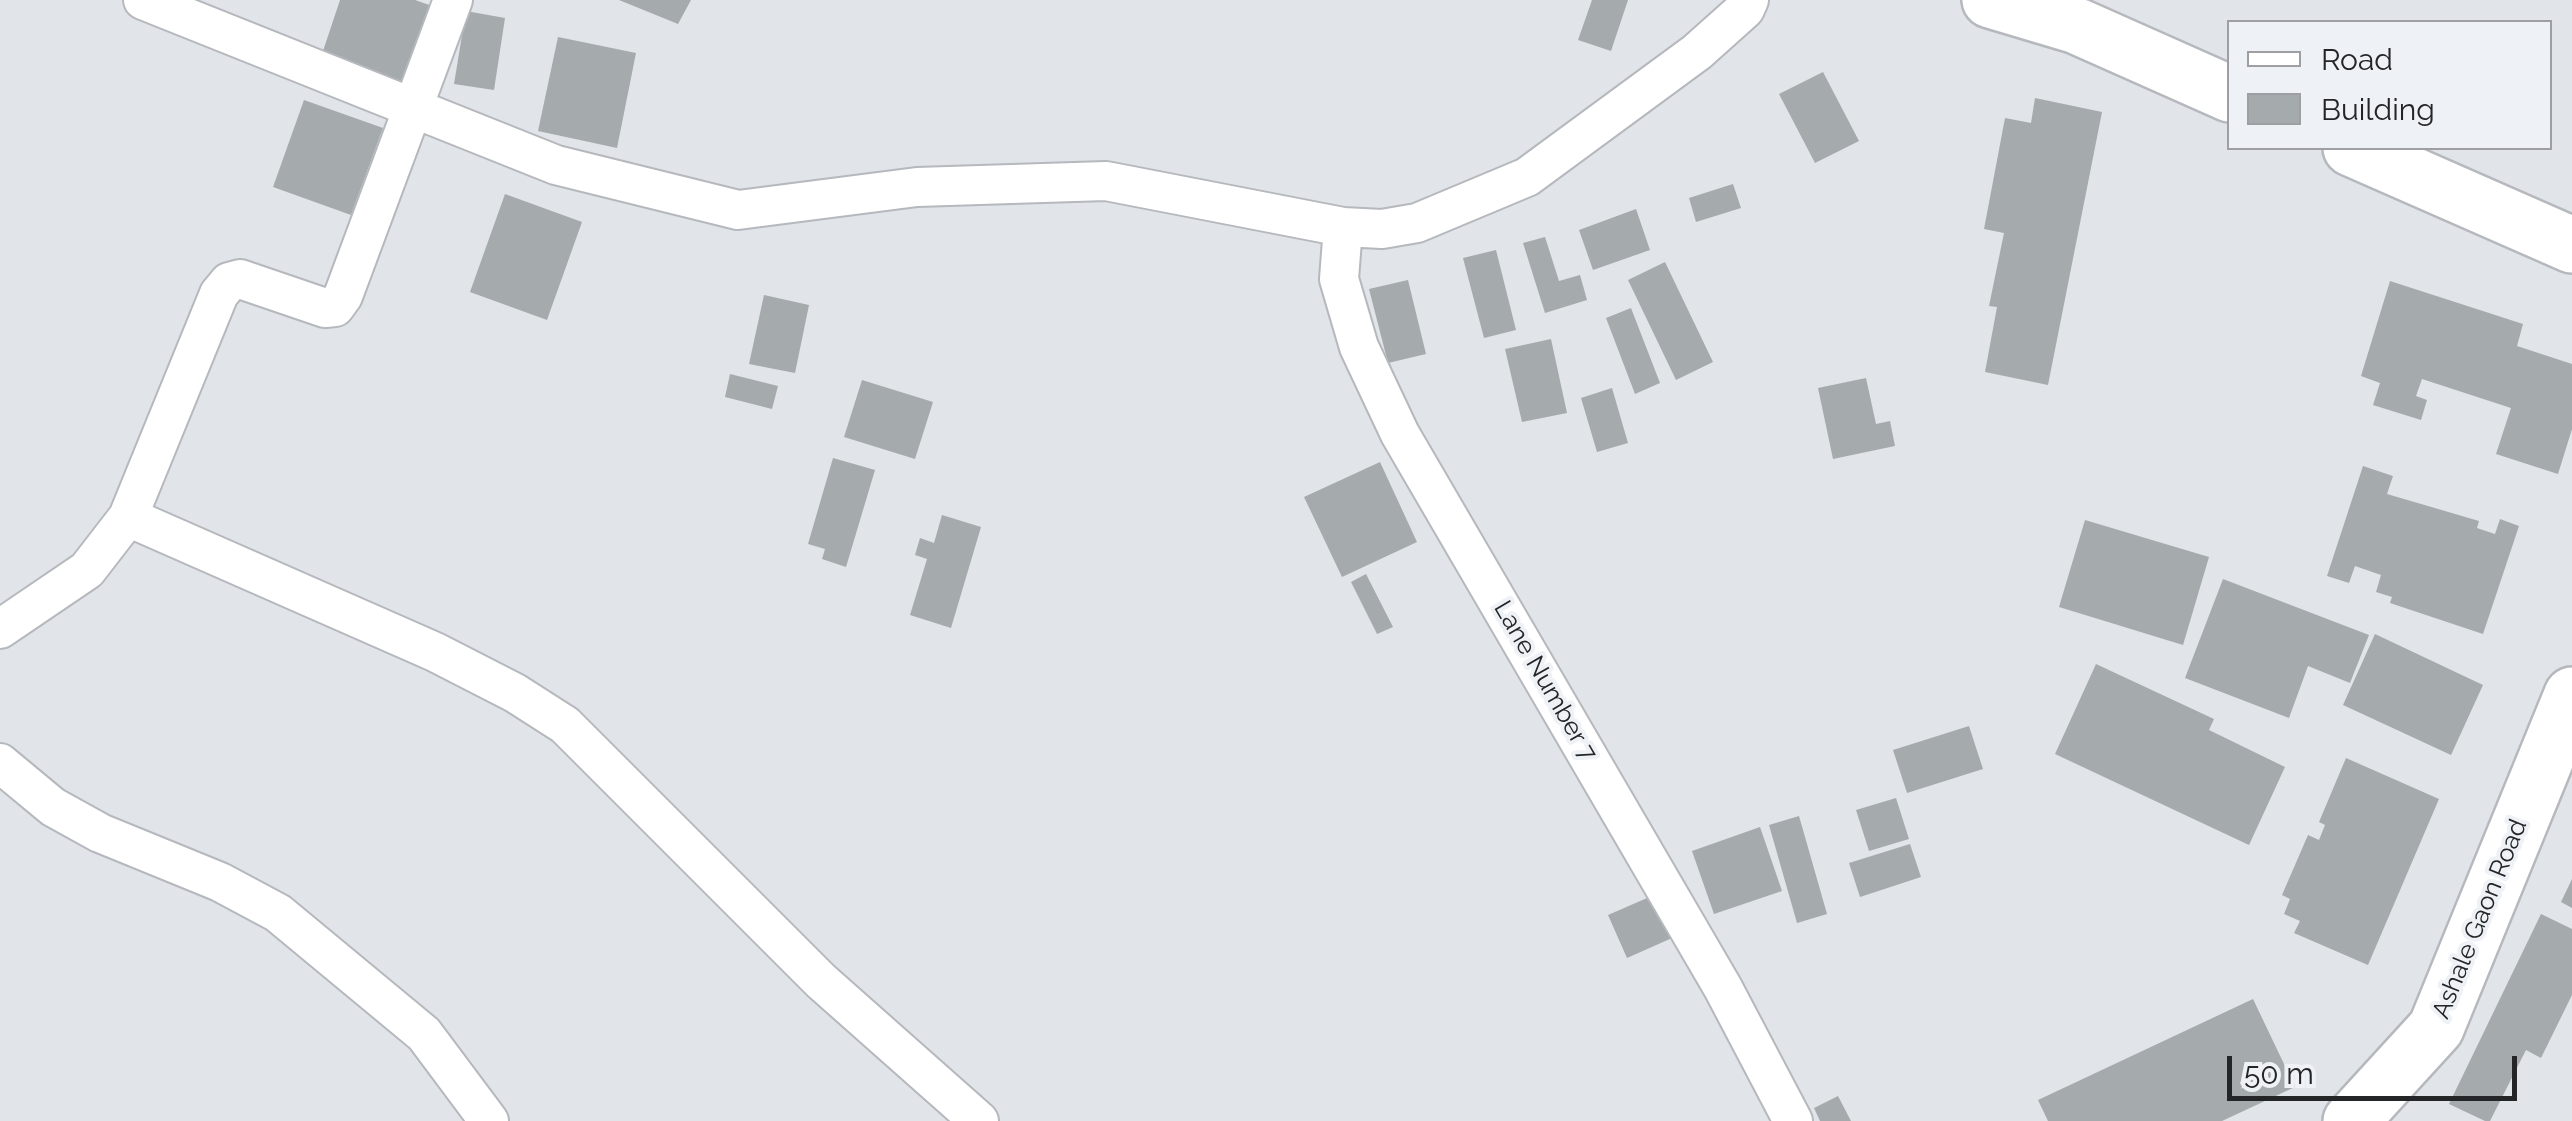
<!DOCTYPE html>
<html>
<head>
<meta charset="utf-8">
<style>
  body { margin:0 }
  #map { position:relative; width:2572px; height:1121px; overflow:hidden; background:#e1e4e9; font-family:Raleway,sans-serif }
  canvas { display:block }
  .legend { position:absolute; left:2227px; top:20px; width:325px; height:130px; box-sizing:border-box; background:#eef1f6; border:2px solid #9d9fa3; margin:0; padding:12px 18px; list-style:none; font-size:30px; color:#242526 }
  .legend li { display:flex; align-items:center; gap:20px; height:50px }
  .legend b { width:50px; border:2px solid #9d9fa3 }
  .scale { position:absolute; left:2227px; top:1056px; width:290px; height:45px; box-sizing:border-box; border:5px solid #242526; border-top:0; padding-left:12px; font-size:30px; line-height:35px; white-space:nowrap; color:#242526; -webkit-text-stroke:8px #eef1f6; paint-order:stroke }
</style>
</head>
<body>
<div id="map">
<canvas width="2572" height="1121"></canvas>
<ul class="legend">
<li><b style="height:12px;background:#fff"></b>Road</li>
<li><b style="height:28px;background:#a5aaad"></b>Building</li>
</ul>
<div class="scale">50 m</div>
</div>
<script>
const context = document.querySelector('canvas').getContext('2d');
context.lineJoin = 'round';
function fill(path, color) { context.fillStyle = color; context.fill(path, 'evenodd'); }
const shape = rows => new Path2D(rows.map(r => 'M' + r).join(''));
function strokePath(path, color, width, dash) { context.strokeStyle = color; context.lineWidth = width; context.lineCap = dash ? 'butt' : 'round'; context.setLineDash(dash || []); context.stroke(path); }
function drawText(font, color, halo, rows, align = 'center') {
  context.font = font + ' Raleway,sans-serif'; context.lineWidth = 8; context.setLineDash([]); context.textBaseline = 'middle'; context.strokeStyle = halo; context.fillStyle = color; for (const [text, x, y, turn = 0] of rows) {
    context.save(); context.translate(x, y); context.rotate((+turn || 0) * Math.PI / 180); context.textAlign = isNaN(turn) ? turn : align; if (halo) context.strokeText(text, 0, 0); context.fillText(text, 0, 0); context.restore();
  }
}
fill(shape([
  [340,0,415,0,438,8,410,91,320,60],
  [619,0,691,0,678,24],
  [1592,0,1628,0,1611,51,1578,40],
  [466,11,505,18,494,90,454,84],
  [558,37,636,53,617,148,538,131],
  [1823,72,1859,141,1815,163,1779,94],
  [2035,98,2102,112,2048,385,1985,372,1997,307,1989,306,2004,233,1984,229,2005,118,2031,123],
  [304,100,383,128,351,215,273,187],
  [1733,184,1741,208,1696,222,1689,198],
  [505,194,582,222,547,320,470,292],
  [1636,209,1650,250,1593,270,1579,230],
  [1545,237,1559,281,1580,275,1587,300,1545,313,1523,243],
  [1496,250,1516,330,1484,338,1463,258],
  [1665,262,1713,362,1676,380,1628,280],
  [1408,280,1426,354,1388,363,1369,289],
  [2390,281,2523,324,2517,346,2572,364,2572,429,2558,474,2496,454,2511,408,2422,379,2416,396,2427,400,2421,420,2373,405,2380,383,2361,376],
  [764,295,809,305,795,373,749,364],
  [1631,308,1660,383,1635,394,1606,318],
  [1551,339,1567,413,1522,422,1505,349],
  [730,374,778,386,772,409,725,397],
  [1866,378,1876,424,1890,421,1895,446,1833,459,1818,388],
  [862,380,933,402,915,459,844,437],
  [1612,388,1628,443,1597,452,1581,398],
  [833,458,875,470,846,567,822,559,825,549,808,544],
  [1380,462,1417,542,1342,577,1304,497],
  [2363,466,2393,476,2387,494,2479,521,2477,528,2495,534,2500,519,2519,526,2483,634,2390,603,2392,597,2376,592,2381,575,2355,566,2349,583,2327,576],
  [942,515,981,527,951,628,910,615,927,559,915,555,920,538,934,543],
  [2085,520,2209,557,2183,645,2059,607],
  [1366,574,1393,627,1377,634,1351,582],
  [2223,579,2369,635,2350,683,2308,666,2289,718,2185,678],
  [2375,634,2483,685,2451,755,2343,705],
  [2096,664,2214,719,2209,730,2285,767,2249,845,2055,754],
  [1969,726,1983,769,1907,793,1893,750],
  [2346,758,2439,799,2368,965,2294,933,2300,921,2284,914,2290,899,2282,895,2308,835,2319,840,2325,825,2319,822],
  [1896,798,1909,839,1869,851,1856,810],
  [1799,816,1827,914,1797,923,1769,825],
  [1760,827,1782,891,1714,914,1692,851],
  [1910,844,1921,877,1860,897,1849,863],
  [2572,879,2572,908,2561,902],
  [1654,895,1672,938,1627,958,1608,915],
  [2541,914,2572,929,2572,995,2541,1058,2526,1050,2490,1121,2485,1121,2449,1104],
  [2253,999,2295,1087,2222,1121,2048,1121,2038,1100],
  [1838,1096,1851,1121,1820,1121,1814,1108]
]), '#a5aaad');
const street = shape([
  [143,0,556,165,738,210,917,187,1106,181,1343,227,1382,229,1417,223,1527,177,1697,52,1745,9,1749,0],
  [1343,227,1339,279,1359,347,1400,434,1723,988,1793,1121],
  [128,517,435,652,515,693,565,725,821,981,979,1121],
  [0,629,87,570,128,517,219,294,229,282,240,279,325,308,335,307,343,296,453,0],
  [0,763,53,807,100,833,220,882,278,913,424,1034,489,1121]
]);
const secondary = shape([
  [1990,0,2077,26,2230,94],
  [2351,148,2572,245],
  [2351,1121,2436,1028,2572,695]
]);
strokePath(street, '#b5b8bd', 42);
strokePath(secondary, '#b5b8bd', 60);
strokePath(street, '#fff', 38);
strokePath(secondary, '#fff', 55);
drawText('25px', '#242526', '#eef1f6', [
  ["Lane Number 7",1545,681,60],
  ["Ashale Gaon Road",2480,919,-68]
]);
</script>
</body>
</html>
